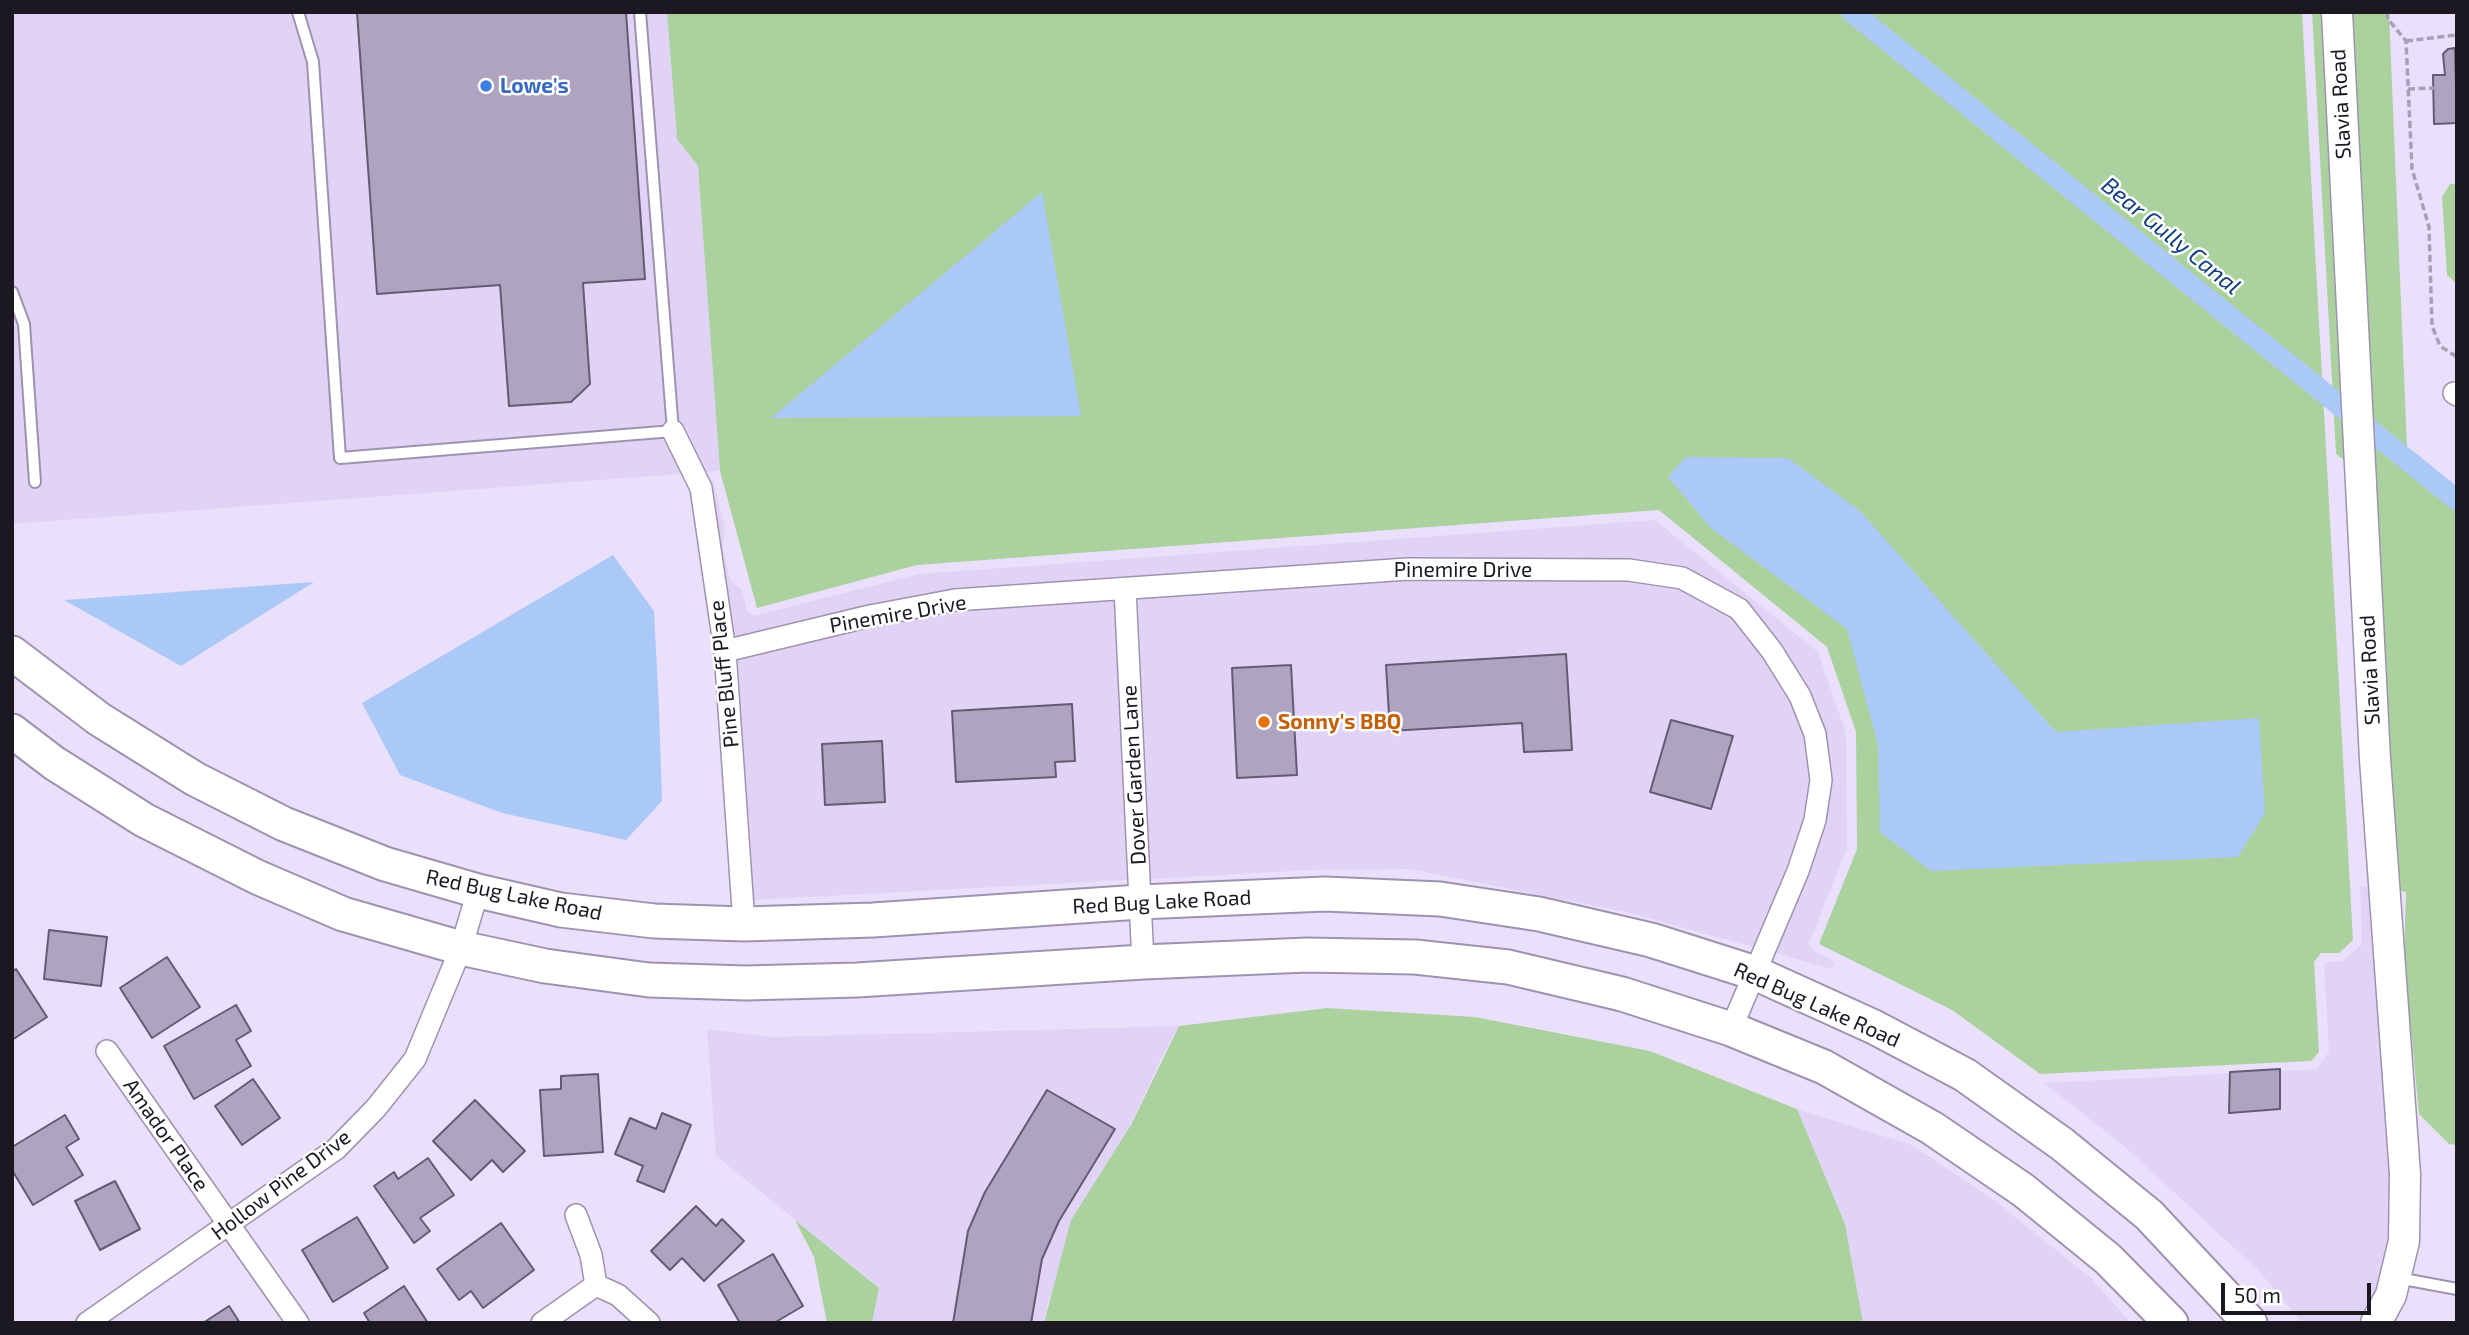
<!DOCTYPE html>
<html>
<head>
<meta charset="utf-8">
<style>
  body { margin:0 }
  #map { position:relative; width:2469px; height:1335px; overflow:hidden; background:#ebe0fc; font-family:"Exo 2",sans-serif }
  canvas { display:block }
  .frame { position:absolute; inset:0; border:14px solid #1c1822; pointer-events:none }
  .scale { position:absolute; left:2221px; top:1283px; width:150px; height:32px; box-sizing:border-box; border:4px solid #1c1822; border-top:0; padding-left:9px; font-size:21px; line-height:24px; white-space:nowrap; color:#1c1822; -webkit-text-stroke:5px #fff; paint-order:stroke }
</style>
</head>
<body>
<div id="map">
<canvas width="2469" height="1335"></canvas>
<div class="frame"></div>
<div class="scale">50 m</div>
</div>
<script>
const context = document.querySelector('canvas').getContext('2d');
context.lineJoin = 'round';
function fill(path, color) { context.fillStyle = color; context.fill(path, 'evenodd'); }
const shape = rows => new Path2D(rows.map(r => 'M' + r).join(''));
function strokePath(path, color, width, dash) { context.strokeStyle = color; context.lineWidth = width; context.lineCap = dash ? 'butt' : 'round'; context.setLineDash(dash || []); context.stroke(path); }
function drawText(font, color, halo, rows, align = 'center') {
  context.font = font + ' "Exo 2",sans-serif'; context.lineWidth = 5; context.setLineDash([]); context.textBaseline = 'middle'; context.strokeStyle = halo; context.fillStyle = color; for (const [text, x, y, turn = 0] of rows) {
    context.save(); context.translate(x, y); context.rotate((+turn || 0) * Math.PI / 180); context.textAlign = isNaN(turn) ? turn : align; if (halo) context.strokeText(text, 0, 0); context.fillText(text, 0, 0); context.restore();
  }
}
fill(shape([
  [12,12,667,12,677,138,698,166,720,471,12,524],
  [713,480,725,526,723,548,730,580,742,590,747,610,753,616,919,574,1655,520,1818,652,1846,733,1847,848,1809,944,1814,951,1835,962,1831,969,1776,953,1809,875,1827,821,1833,779,1826,730,1811,691,1782,646,1749,603,1688,569,1629,560,1408,558,955,590,866,606,735,638,710,481],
  [1408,579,1627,580,1677,588,1731,617,1762,656,1790,700,1803,736,1809,780,1804,818,1786,868,1753,947,1630,913,1410,869,1310,870,1151,879,1138,599],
  [1114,600,1127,880,754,900,738,659,872,626,957,611],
  [2360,886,2373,888,2394,1174,2392,1240,2379,1292,2363,1323,2302,1323,2258,1270,2125,1147,2044,1083,2317,1069,2329,1051,2324,965,2326,962,2343,961,2362,944],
  [1179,1026,1163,1055,1049,1299,1044,1323,872,1323,879,1287,716,1156,707,1029,772,1037],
  [1797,1109,1912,1145,1994,1200,2091,1278,2131,1323,1863,1323,1845,1224]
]), '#e1d3f6');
fill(shape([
  [667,12,2302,12,2353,940,2339,953,2321,953,2314,962,2319,1052,2311,1061,2040,1074,1952,1010,1819,944,1857,849,1856,732,1827,647,1659,510,917,565,757,608,720,471,698,166,677,139],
  [2312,12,2325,12,2347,462,2336,454],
  [2349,12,2389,12,2407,447,2457,492,2457,1145,2449,1144,2419,1114,2404,957,2406,892,2396,890],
  [2450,184,2457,184,2457,284,2447,275,2442,197],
  [1327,1008,1475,1017,1650,1051,1797,1109,1845,1224,1863,1323,1044,1323,1071,1220,1131,1125,1179,1026],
  [795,1220,879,1288,872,1323,827,1323,814,1257]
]), '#abd29e');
fill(shape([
  [1042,192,1081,416,771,418],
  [1686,457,1788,458,1860,511,2056,732,2259,718,2265,813,2238,857,1931,871,1880,832,1878,745,1847,629,1711,528,1668,477],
  [613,555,654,611,659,709,662,801,626,840,502,813,400,775,362,703],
  [314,582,181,666,64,600]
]), '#abc9f7');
strokePath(shape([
  [1852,12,2457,500]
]), '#abc9f7', 21);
const building = shape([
  [357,12,626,12,645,279,583,283,590,384,571,402,509,406,500,285,377,294,357,12],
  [2455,48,2457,123,2434,124,2433,75,2445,75,2443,54,2448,49,2455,48],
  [1566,654,1572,750,1524,752,1522,723,1390,731,1386,665,1566,654],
  [1291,665,1297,775,1237,778,1232,668,1291,665],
  [1072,704,1075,761,1055,762,1056,777,956,782,952,711,1072,704],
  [1671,720,1733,736,1711,809,1650,792,1671,720],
  [882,741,885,802,825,805,822,744,882,741],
  [49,930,107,937,101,986,44,979,49,930],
  [167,957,200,1007,152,1038,120,988,167,957],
  [16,969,47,1017,12,1040,12,972,16,969],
  [236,1005,251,1031,236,1040,251,1066,194,1099,164,1046,236,1005],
  [2280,1069,2280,1109,2229,1113,2230,1072,2280,1069],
  [598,1074,603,1152,544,1156,540,1090,561,1089,561,1076,598,1074],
  [253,1079,280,1118,242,1145,215,1106,253,1079],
  [1047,1090,1115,1129,1059,1221,1042,1259,1031,1323,953,1323,968,1231,985,1192,1047,1090],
  [475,1100,525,1151,503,1172,492,1160,471,1180,433,1141,475,1100],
  [662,1113,691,1125,664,1192,637,1181,643,1166,615,1154,630,1118,656,1129,662,1113],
  [65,1115,79,1139,66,1147,83,1175,33,1205,12,1170,12,1147,65,1115],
  [428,1158,454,1195,420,1218,430,1231,414,1243,374,1186,394,1172,398,1179,428,1158],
  [115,1181,140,1229,100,1250,75,1201,115,1181],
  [696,1206,716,1226,722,1219,744,1241,704,1281,682,1258,670,1270,651,1251,696,1206],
  [357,1217,388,1268,333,1302,302,1250,357,1217],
  [501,1223,534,1270,483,1308,471,1291,459,1300,437,1269,501,1223],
  [773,1254,803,1306,774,1323,740,1323,718,1285,773,1254],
  [404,1286,428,1323,370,1323,364,1313,404,1286],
  [229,1306,240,1323,203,1323,229,1306]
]);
fill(building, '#aea4bf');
strokePath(building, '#645b73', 2);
const lane = shape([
  [298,12,313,62,340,458,673,431,640,12],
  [12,292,24,324,35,482],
  [2398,1278,2457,1289]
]);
const street = shape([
  [2454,393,2457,395],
  [673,431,701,488,725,651,744,924],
  [1125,589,1143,962],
  [725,651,870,616,955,600,1408,569,1629,570,1682,578,1739,609,1772,651,1800,696,1815,734,1821,780,1815,820,1798,871,1731,1029],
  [107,1051,298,1323],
  [576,1215,591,1255,596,1285],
  [87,1323,336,1149,376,1108,415,1059,461,948,478,891],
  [542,1323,596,1285,618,1295,649,1323]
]);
const secondary = shape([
  [2337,12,2375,759,2405,1174,2404,1241,2391,1295,2376,1323]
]);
const primary = shape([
  [12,653,99,719,195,779,284,824,385,864,478,891,561,910,654,921,744,924,873,920,1140,902,1325,894,1440,899,1539,914,1651,940,1755,973,1874,1027,1965,1075,2062,1144,2149,1215,2250,1323],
  [12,731,54,763,144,820,257,877,343,914,461,948,545,966,649,980,746,983,857,980,1143,962,1307,955,1415,957,1508,967,1622,994,1731,1029,1824,1067,1932,1128,2023,1190,2108,1259,2171,1323]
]);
strokePath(lane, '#9e93ae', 14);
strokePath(street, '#9e93ae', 24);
strokePath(secondary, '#9e93ae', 33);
strokePath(primary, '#9e93ae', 37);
strokePath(shape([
  [2387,12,2388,19,2406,41,2412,169,2429,227,2432,326,2440,346,2457,357],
  [2406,41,2457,35],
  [2408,89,2434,88]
]), '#a8a0b6', 3.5, [7, 3.5]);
strokePath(lane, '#fff', 10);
strokePath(street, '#fff', 21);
strokePath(secondary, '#fff', 30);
strokePath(primary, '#fff', 33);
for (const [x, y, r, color] of [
  [486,86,7,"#3f7fe0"],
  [1264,722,7,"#e8710a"]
]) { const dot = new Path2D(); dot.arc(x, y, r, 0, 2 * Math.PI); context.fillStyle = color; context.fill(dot); strokePath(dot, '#fff', 2.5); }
drawText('bold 21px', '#366cbe', '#fff', [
  ["Lowe's",500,86]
], 'left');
drawText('21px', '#1c1822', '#fff', [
  ["Slavia Road",2341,104,-93],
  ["Pinemire Drive",1463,570],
  ["Pinemire Drive",898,614,-10],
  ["Slavia Road",2370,670,-93],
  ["Pine Bluff Place",724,674,-96],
  ["Dover Garden Lane",1134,775,-93],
  ["Red Bug Lake Road",514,895,12],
  ["Red Bug Lake Road",1162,902,-3],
  ["Red Bug Lake Road",1817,1005,24],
  ["Amador Place",166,1135,55],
  ["Hollow Pine Drive",281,1185,-37]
]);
drawText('bold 21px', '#c56008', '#fff', [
  ["Sonny's BBQ",1278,722]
], 'left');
drawText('italic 23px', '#113e7f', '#fff', [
  ["Bear Gully Canal",2171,236,39]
]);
</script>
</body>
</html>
